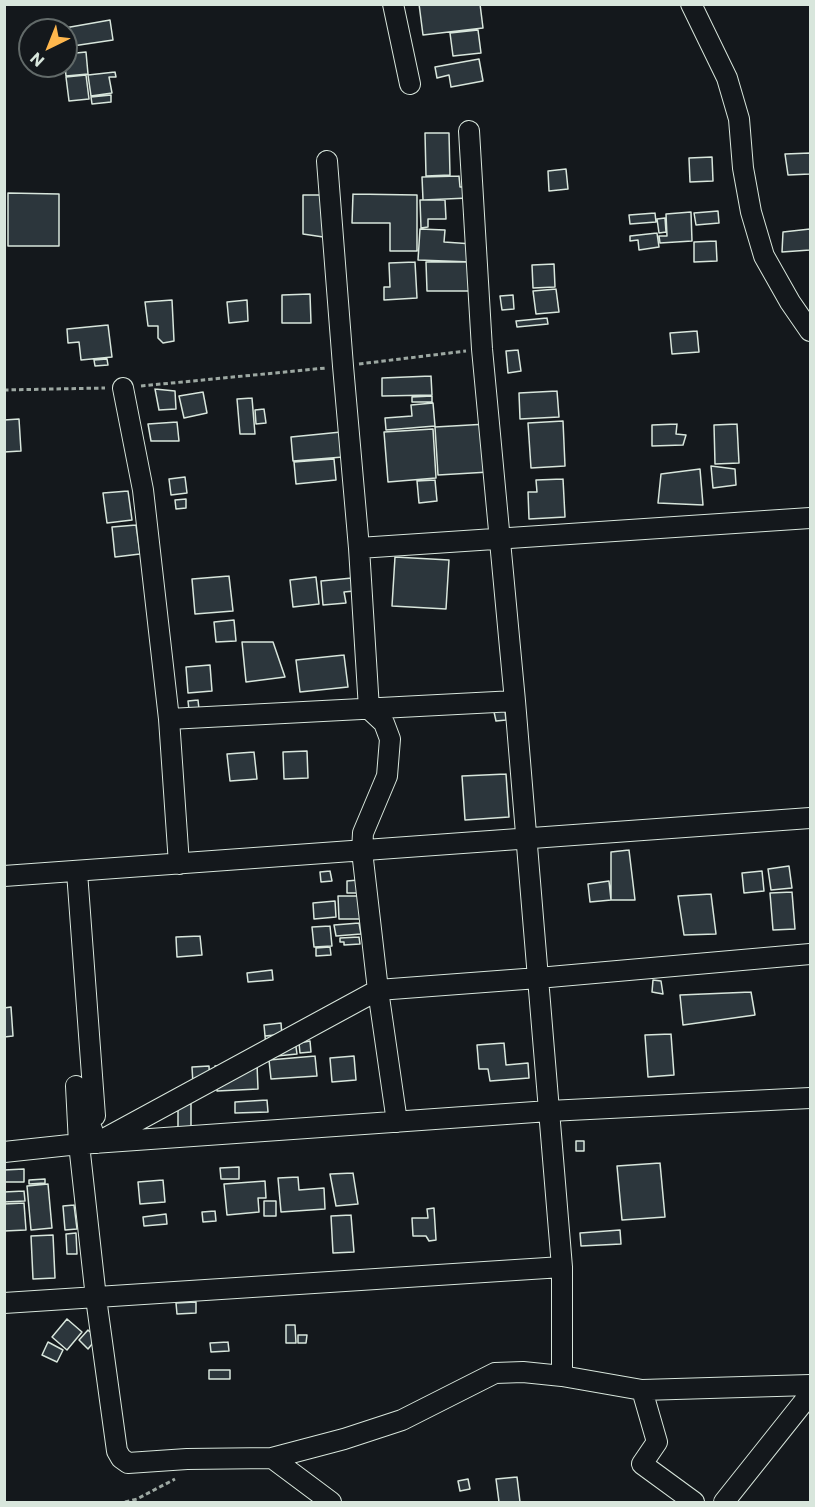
<!DOCTYPE html>
<html>
<head>
<meta charset="utf-8">
<style>
  body { margin:0 }
  #map { position:relative; width:815px; height:1507px; overflow:hidden; background:#14181c; font-family:Commissioner,sans-serif }
  canvas { display:block }
  .frame { position:absolute; inset:0; border:6px solid #d8e6dc; pointer-events:none }
  .north { position:absolute; left:18px; top:18px; width:60px; height:60px; box-sizing:border-box; background:#14181c; border:2px solid #626a69; border-radius:50%; rotate:223deg; font-size:16px; font-weight:700; line-height:24px; text-align:center; color:#d8e6dc }
  .north::after { content:''; display:block; margin:auto; width:21px; height:27px; background:#ffb74d; clip-path:polygon(50% 0,100% 100%,50% 72%,0 100%) }
</style>
</head>
<body>
<div id="map">
<canvas width="815" height="1507"></canvas>
<div class="frame"></div>
<div class="north">N</div>
</div>
<script>
const context = document.querySelector('canvas').getContext('2d');
context.lineJoin = 'round';
function fill(path, color) { context.fillStyle = color; context.fill(path, 'evenodd'); }
const shape = rows => new Path2D(rows.map(r => 'M' + r).join(''));
function strokePath(path, color, width, dash) { context.strokeStyle = color; context.lineWidth = width; context.lineCap = dash ? 'butt' : 'round'; context.setLineDash(dash || []); context.stroke(path); }
const building = shape([
  [419,4,480,4,483,28,423,35,419,4],
  [110,20,113,40,66,47,66,30,59,30,59,29,110,20],
  [478,30,481,53,453,56,450,33,478,30],
  [86,52,88,74,66,76,65,66,66,66,66,54,86,52],
  [479,59,483,81,451,87,449,75,437,78,435,67,479,59],
  [115,72,116,77,109,77,112,93,91,96,88,75,115,72],
  [86,75,89,99,69,101,66,77,86,75],
  [111,95,111,102,92,104,91,97,111,95],
  [425,133,449,133,450,175,426,176,425,133],
  [810,153,810,174,788,175,785,154,810,153],
  [712,157,713,181,690,182,689,158,712,157],
  [566,169,568,189,549,191,548,171,566,169],
  [459,176,460,187,468,187,468,198,423,200,422,177,459,176],
  [8,193,59,194,59,246,8,246,8,193],
  [353,194,417,195,417,251,390,251,390,223,352,223,353,194],
  [303,195,326,195,330,238,303,234,303,195],
  [420,200,445,200,446,219,428,219,428,227,421,228,420,200],
  [718,211,719,223,696,225,694,213,718,211],
  [691,212,692,241,660,243,659,236,667,236,666,214,691,212],
  [655,213,656,222,630,224,629,215,655,213],
  [665,218,666,232,659,233,657,219,665,218],
  [420,229,445,230,444,242,473,244,472,262,418,260,420,229],
  [810,229,810,250,782,252,783,232,810,229],
  [657,233,659,247,639,250,638,240,630,241,630,236,657,233],
  [716,241,717,261,694,262,694,242,716,241],
  [415,262,417,298,384,300,384,287,390,287,389,263,415,262],
  [426,262,474,262,474,291,427,291,426,262],
  [554,264,555,287,533,288,532,265,554,264],
  [556,289,559,312,536,314,533,291,556,289],
  [310,294,311,323,282,323,282,295,310,294],
  [513,295,514,309,502,310,500,296,513,295],
  [172,300,174,341,163,343,158,338,158,326,148,326,145,302,172,300],
  [247,300,248,321,229,323,227,302,247,300],
  [547,318,548,324,517,327,516,321,547,318],
  [108,325,112,357,81,360,79,342,68,343,67,329,108,325],
  [697,331,699,352,672,354,670,333,697,331],
  [518,350,521,371,508,373,506,351,518,350],
  [107,359,108,365,95,366,94,360,107,359],
  [431,376,432,395,382,396,382,378,431,376],
  [155,389,175,391,176,409,159,410,155,389],
  [557,391,559,417,520,419,519,393,557,391],
  [203,392,207,413,184,418,179,396,203,392],
  [432,396,432,402,412,402,412,397,432,396],
  [252,398,255,434,240,434,237,399,252,398],
  [433,403,435,426,386,430,385,418,412,416,411,405,433,403],
  [264,409,266,423,256,424,255,410,264,409],
  [19,419,21,451,4,452,4,420,19,419],
  [563,421,565,466,531,468,528,423,563,421],
  [177,422,179,441,151,441,148,424,177,422],
  [487,424,489,472,438,475,435,427,487,424],
  [677,424,676,434,686,435,683,445,652,446,652,425,677,424],
  [737,424,739,463,715,464,714,425,737,424],
  [433,429,436,478,388,482,384,432,433,429],
  [341,432,343,457,293,461,291,437,341,432],
  [334,459,336,480,296,484,294,462,334,459],
  [711,466,735,469,736,485,713,488,711,466],
  [700,469,703,505,658,503,661,474,700,469],
  [185,477,187,493,171,495,169,479,185,477],
  [563,479,565,517,529,519,528,492,537,492,536,480,563,479],
  [435,480,437,501,419,503,417,481,435,480],
  [128,491,132,520,107,523,103,493,128,491],
  [186,499,186,508,176,509,175,500,186,499],
  [136,525,140,554,115,557,112,527,136,525],
  [395,557,449,560,446,609,392,606,395,557],
  [229,576,233,611,195,614,192,579,229,576],
  [316,577,319,604,293,607,290,580,316,577],
  [352,578,354,591,344,592,346,603,323,605,321,581,352,578],
  [234,620,236,641,216,642,214,622,234,620],
  [242,642,273,642,285,677,246,682,242,642],
  [344,655,348,687,300,692,296,660,344,655],
  [210,665,212,691,188,693,186,667,210,665],
  [198,700,199,709,189,710,188,701,198,700],
  [505,711,506,720,496,721,494,712,505,711],
  [307,751,308,778,284,779,283,752,307,751],
  [254,752,257,779,230,781,227,754,254,752],
  [506,774,509,817,465,820,462,776,506,774],
  [629,850,635,900,611,900,611,852,629,850],
  [789,866,792,888,771,890,768,869,789,866],
  [330,871,332,881,321,882,320,872,330,871],
  [762,871,764,891,744,893,742,873,762,871],
  [358,880,359,893,347,893,347,881,358,880],
  [609,881,611,900,590,902,588,884,609,881],
  [792,892,795,929,773,930,770,893,792,892],
  [711,894,716,934,684,935,678,896,711,894],
  [338,896,360,896,361,919,339,919,338,896],
  [335,901,336,917,314,919,313,903,335,901],
  [359,923,361,934,336,936,334,925,359,923],
  [330,926,332,946,314,947,312,927,330,926],
  [200,936,202,955,177,957,176,937,200,936],
  [359,937,360,944,344,945,344,942,340,942,340,938,359,937],
  [330,947,331,955,316,956,316,948,330,947],
  [272,970,273,980,248,982,247,973,272,970],
  [653,980,661,981,663,994,652,992,653,980],
  [751,992,755,1015,683,1025,680,995,751,992],
  [11,1007,13,1036,4,1037,4,1008,11,1007],
  [281,1023,282,1035,265,1036,264,1025,281,1023],
  [294,1033,297,1054,267,1057,265,1036,294,1033],
  [671,1034,674,1075,648,1077,645,1035,671,1034],
  [310,1041,311,1052,300,1053,299,1043,310,1041],
  [504,1043,506,1065,528,1063,529,1078,490,1081,488,1069,479,1069,477,1045,504,1043],
  [315,1056,317,1076,271,1079,269,1060,315,1056],
  [354,1056,356,1080,332,1082,330,1058,354,1056],
  [257,1064,258,1089,217,1091,215,1066,257,1064],
  [209,1066,210,1084,193,1085,192,1067,209,1066],
  [267,1100,268,1112,235,1113,235,1102,267,1100],
  [178,1104,191,1104,191,1128,178,1128,178,1104],
  [576,1141,584,1141,584,1151,576,1151,576,1141],
  [660,1163,665,1217,622,1220,617,1166,660,1163],
  [239,1167,239,1179,221,1179,220,1168,239,1167],
  [24,1169,24,1182,4,1182,4,1170,24,1169],
  [353,1173,358,1204,336,1206,330,1174,353,1173],
  [298,1177,299,1190,324,1188,325,1209,281,1212,278,1178,298,1177],
  [45,1179,45,1183,29,1184,29,1180,45,1179],
  [163,1180,165,1202,140,1204,138,1182,163,1180],
  [265,1181,266,1198,258,1198,259,1212,227,1215,224,1184,265,1181],
  [48,1184,52,1228,31,1230,27,1186,48,1184],
  [24,1191,25,1201,4,1202,4,1192,24,1191],
  [264,1201,276,1201,276,1216,264,1216,264,1201],
  [24,1203,26,1230,4,1231,4,1204,24,1203],
  [74,1205,77,1229,65,1230,63,1206,74,1205],
  [434,1208,436,1240,429,1241,426,1236,413,1236,412,1218,428,1218,427,1209,434,1208],
  [215,1211,216,1221,203,1222,202,1212,215,1211],
  [166,1214,167,1224,144,1226,143,1217,166,1214],
  [351,1215,354,1252,333,1253,331,1216,351,1215],
  [620,1230,621,1244,581,1246,580,1233,620,1230],
  [76,1233,77,1254,67,1254,66,1234,76,1233],
  [53,1235,55,1278,33,1279,31,1236,53,1235],
  [196,1302,196,1313,177,1314,176,1303,196,1302],
  [67,1319,82,1332,67,1350,52,1337,67,1319],
  [286,1325,295,1325,296,1343,286,1343,286,1325],
  [88,1330,97,1338,88,1349,79,1340,88,1330],
  [298,1335,307,1335,306,1343,298,1343,298,1335],
  [48,1342,63,1350,57,1362,42,1355,48,1342],
  [228,1342,229,1351,211,1352,210,1343,228,1342],
  [209,1370,230,1370,230,1379,209,1379,209,1370],
  [517,1477,520,1502,499,1502,496,1479,517,1477],
  [468,1479,470,1489,460,1491,458,1481,468,1479]
]);
fill(building, '#2c363c');
strokePath(building, '#d8e6dc', 1.5);
const minor = shape([
  [393,4,410,84],
  [691,4,727,78,739,119,743,168,751,212,764,256,790,302,810,331],
  [469,131,482,349,515,701,562,1267,562,1376],
  [327,161,343,366,359,548,369,709,384,723,390,739,387,776,363,833,362,851,378,990,397,1122],
  [123,388,143,490,169,719,179,864],
  [359,548,810,518],
  [169,719,515,701],
  [77,872,95,1116],
  [4,876,810,818],
  [102,1140,378,990,538,978,810,954],
  [97,1143,76,1086,79,1144,96,1298,117,1451,121,1458,128,1463,187,1459,272,1458,344,1439,402,1420,495,1373,523,1372,562,1376,642,1390,810,1385],
  [4,1152,79,1144,549,1111,810,1098],
  [4,1303,562,1267],
  [642,1390,657,1442,642,1464,694,1502],
  [272,1458,331,1502],
  [724,1502,810,1394]
]);
strokePath(minor, '#d8e6dc', 22);
strokePath(shape([
  [359,364,466,351],
  [141,386,326,368],
  [4,390,105,388],
  [125,1502,137,1499,175,1479]
]), '#9da8a2', 3, [4.5, 3]);
strokePath(minor, '#14181c', 20);
</script>
</body>
</html>
